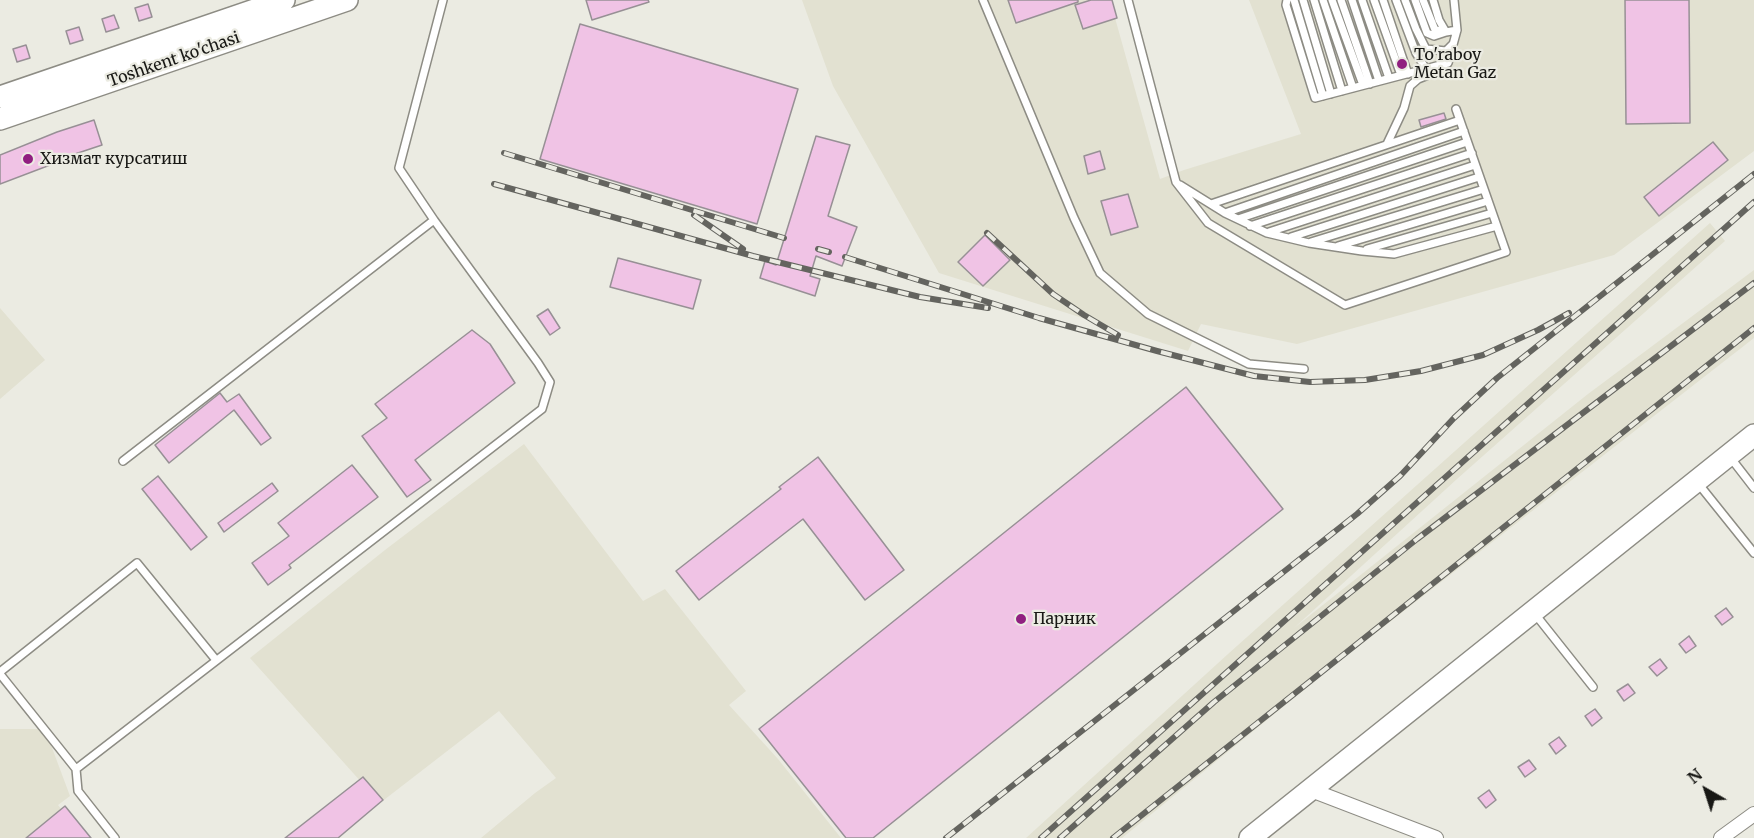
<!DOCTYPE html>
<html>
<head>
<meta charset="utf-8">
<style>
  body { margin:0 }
  #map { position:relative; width:1754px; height:838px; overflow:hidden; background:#ebebe2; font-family:Merriweather,serif }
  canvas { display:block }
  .north { position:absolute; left:1676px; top:760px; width:60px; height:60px; -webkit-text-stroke:4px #ebebe2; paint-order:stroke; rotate:321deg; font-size:16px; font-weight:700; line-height:24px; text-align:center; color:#181815 }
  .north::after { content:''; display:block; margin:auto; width:21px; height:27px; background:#181815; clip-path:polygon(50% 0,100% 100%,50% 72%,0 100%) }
</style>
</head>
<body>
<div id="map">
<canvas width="1754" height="838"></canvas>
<div class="north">N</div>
</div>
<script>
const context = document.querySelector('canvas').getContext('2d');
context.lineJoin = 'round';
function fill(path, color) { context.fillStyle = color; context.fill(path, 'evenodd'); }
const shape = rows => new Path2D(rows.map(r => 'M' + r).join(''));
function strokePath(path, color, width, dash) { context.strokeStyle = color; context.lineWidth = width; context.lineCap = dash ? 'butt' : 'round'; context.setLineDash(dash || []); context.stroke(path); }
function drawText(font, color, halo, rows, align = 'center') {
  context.font = font + ' Merriweather,serif'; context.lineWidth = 4.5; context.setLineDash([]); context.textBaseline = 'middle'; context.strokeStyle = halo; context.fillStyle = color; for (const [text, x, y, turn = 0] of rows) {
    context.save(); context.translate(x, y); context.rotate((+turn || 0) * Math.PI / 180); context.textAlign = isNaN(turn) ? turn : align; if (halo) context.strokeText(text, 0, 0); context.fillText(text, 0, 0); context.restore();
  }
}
fill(shape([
  [802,0,1110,0,1160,179,1184,170,1301,134,1249,0,1754,0,1754,151,1614,255,1297,344,1201,324,1188,351,939,273,833,86],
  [1710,223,1725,241,1457,479,1294,628,1588,394,1754,270,1754,338,1332,667,1122,838,1026,838,1228,654],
  [0,308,45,360,0,399],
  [524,444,643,601,665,589,746,691,729,705,778,759,841,838,481,838,535,793,556,778,499,711,380,803,250,658,385,550],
  [0,729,45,729,70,796,58,805,83,838,0,838]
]), '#e2e1d1');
const building = shape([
  [586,0,648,0,649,2,592,20,586,0],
  [1008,0,1078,0,1078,2,1016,23,1008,0],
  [1091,0,1112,0,1117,18,1083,29,1075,5,1091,0],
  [1625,0,1689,0,1690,123,1626,124,1625,0],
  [148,4,152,17,139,21,135,8,148,4],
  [114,15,119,28,106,32,102,19,114,15],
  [580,24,798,89,757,224,540,159,580,24],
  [79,27,83,40,70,44,66,31,79,27],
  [26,45,30,58,17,62,13,49,26,45],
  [1444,113,1446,119,1421,127,1419,120,1444,113],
  [94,120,102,145,57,160,58,162,0,184,0,155,57,132,94,120],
  [816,136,850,145,828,216,857,227,842,266,816,256,810,276,820,279,815,296,760,278,765,261,776,265,816,136],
  [1713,142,1728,160,1659,216,1644,197,1713,142],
  [1100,151,1105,169,1088,174,1084,156,1100,151],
  [1128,194,1138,227,1111,235,1101,201,1128,194],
  [985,235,1010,260,983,286,958,262,985,235],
  [618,258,701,280,693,309,610,287,618,258],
  [548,309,560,328,550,335,537,316,548,309],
  [472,330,490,344,515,383,415,460,431,480,407,497,362,436,387,418,375,404,472,330],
  [1186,387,1283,509,873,838,846,838,759,729,1186,387],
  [220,393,227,402,239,394,271,438,261,445,234,410,169,463,155,445,220,393],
  [818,457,904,570,865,600,803,519,699,600,676,571,781,489,779,487,818,457],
  [352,465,378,497,289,565,291,568,268,585,252,563,289,536,278,523,352,465],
  [158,476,207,537,191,550,142,489,158,476],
  [272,483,278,491,224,532,218,523,272,483],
  [1726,608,1733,617,1722,625,1715,616,1726,608],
  [1689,636,1696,646,1686,653,1679,644,1689,636],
  [1660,659,1667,668,1657,676,1649,667,1660,659],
  [1628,684,1635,693,1624,701,1617,691,1628,684],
  [1595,709,1602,718,1592,726,1585,716,1595,709],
  [1559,737,1566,746,1556,754,1549,744,1559,737],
  [1529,760,1536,769,1525,777,1518,767,1529,760],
  [363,777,383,800,338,838,285,838,363,777],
  [1489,790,1496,800,1486,808,1478,798,1489,790],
  [65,806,91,838,26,838,65,806]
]);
fill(building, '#f0c3e5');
strokePath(building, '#979095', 1.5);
const service = shape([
  [983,0,1074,218,1100,273,1148,314,1249,364,1304,369],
  [1128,0,1176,182,1208,223,1345,305,1506,252,1456,109],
  [1287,0,1286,5,1315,98,1448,63,1457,30,1454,0],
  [1294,0,1323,96],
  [1303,0,1331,94],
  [1314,0,1342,91],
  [1323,0,1353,88],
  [1332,0,1363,85],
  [1341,0,1370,84],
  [1352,0,1379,81],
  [1362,0,1389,78],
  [1374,0,1401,75],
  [1383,0,1408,74],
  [1396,0,1416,53,1426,69],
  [1405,0,1416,29,1426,49,1446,51,1453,44],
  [1415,0,1427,33,1434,36,1446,32],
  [1423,0,1435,30,1444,31],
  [1433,0,1439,20,1446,32,1457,30],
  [1387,144,1404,108,1410,86,1418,79,1433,73,1444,66],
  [1180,185,1225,213,1267,233,1309,243,1362,251,1394,254,1497,226],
  [1211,204,1460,120],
  [1225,213,1464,131],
  [1238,219,1467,142],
  [1250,226,1472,153],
  [1269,232,1475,165],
  [1291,237,1479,177],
  [1311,242,1484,189],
  [1338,246,1488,201],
  [1367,249,1492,213],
  [1730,457,1754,488],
  [123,461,434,220],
  [1697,482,1754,553],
  [1535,614,1593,687],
  [0,672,137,563,216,660],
  [0,674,76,769],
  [115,838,78,791,76,769,542,409,550,382,538,363,434,220,399,168,443,0]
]);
const minor = shape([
  [1311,790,1436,838],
  [1721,838,1754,814]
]);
const primary = shape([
  [0,97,284,0],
  [0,119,347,0],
  [1250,838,1754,435]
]);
strokePath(service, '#8d8c84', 10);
strokePath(minor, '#8d8c84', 16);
strokePath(primary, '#8d8c84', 24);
strokePath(service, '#fff', 7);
strokePath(minor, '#fff', 14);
strokePath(primary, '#fff', 21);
const rail = shape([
  [504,153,784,238],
  [494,184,753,256,920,297,988,308],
  [694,215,743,249],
  [987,233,1053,294,1084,315,1118,335],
  [818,249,829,252],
  [845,257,1039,318,1157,351,1254,376,1310,382,1365,380,1421,371,1483,355,1538,330,1569,313],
  [946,838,1357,514,1400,476,1454,418,1497,378,1754,174],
  [1041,838,1754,202],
  [1060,838,1214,702,1417,539,1754,283],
  [1113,838,1754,328]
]);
strokePath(rail, '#64645f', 6);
strokePath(rail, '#ebebe2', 4, [11]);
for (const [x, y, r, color] of [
  [1402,64,6,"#901f80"],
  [28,159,6,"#901f80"],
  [1021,619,6,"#901f80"]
]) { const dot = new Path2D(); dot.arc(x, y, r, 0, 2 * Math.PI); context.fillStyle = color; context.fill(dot); strokePath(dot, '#ebebe2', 2); }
drawText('16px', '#181815', '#ebebe2', [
  ["To'raboy",1414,55],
  ["Metan Gaz",1414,73],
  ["Хизмат курсатиш",40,159],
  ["Парник",1033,619]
], 'left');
drawText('16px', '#181815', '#ebebe2', [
  ["Toshkent ko'chasi",174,60,-19]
]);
</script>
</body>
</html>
